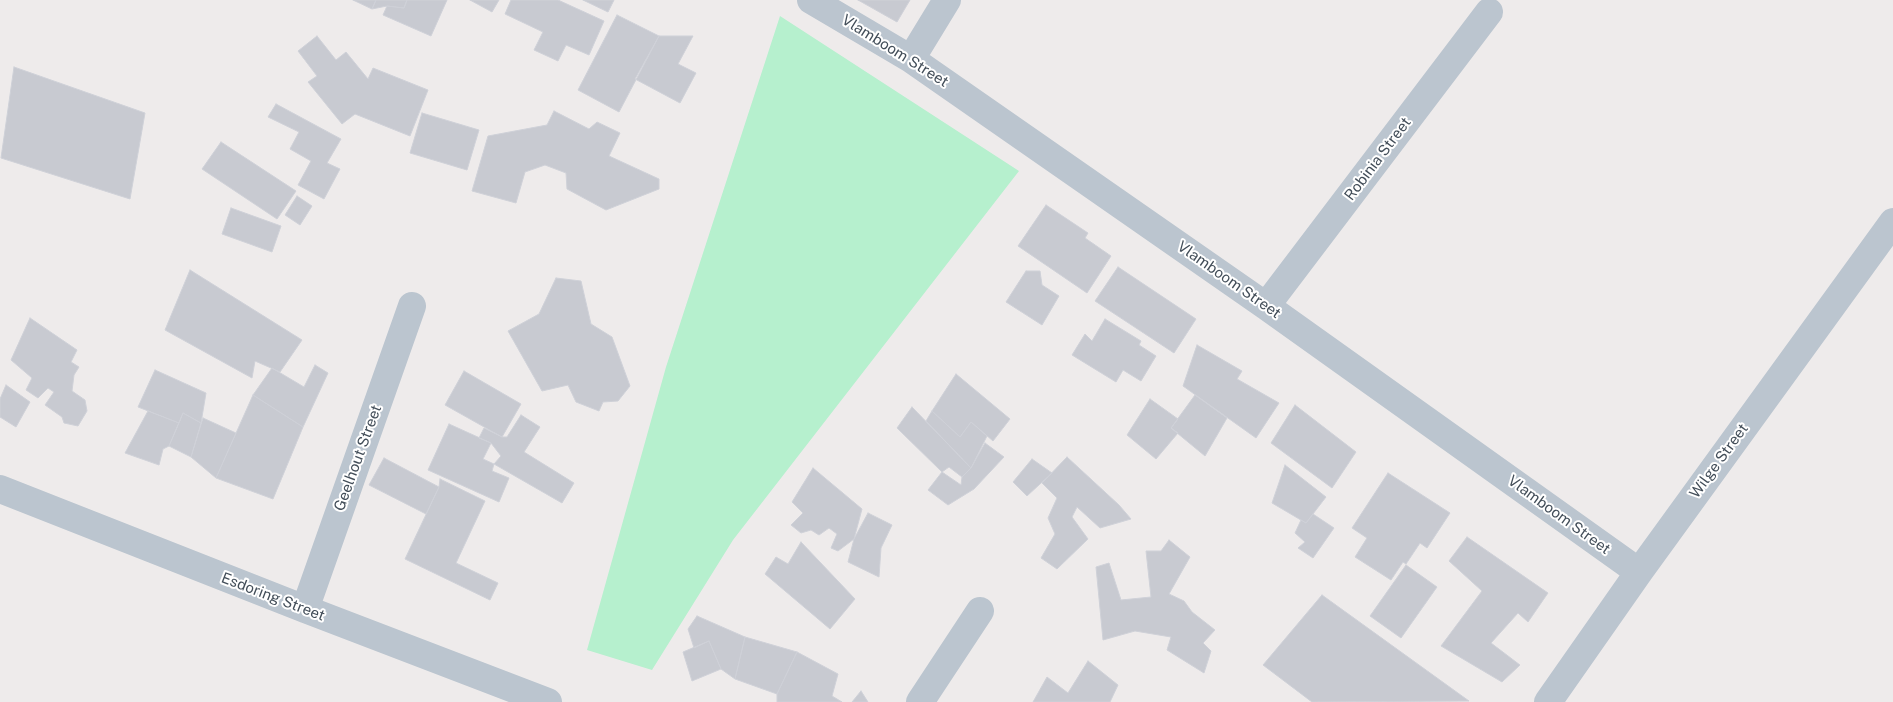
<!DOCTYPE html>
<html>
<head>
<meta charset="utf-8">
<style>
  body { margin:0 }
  canvas { display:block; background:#eeebeb }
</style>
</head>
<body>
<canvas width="1893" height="702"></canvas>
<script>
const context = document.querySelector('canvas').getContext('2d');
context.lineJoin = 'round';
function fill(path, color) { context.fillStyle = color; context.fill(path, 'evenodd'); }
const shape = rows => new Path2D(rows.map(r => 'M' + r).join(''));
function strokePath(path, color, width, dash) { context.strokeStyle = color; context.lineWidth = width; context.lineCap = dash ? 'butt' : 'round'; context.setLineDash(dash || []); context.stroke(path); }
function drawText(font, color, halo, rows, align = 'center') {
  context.font = font + ' "Public Sans",sans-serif'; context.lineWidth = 4; context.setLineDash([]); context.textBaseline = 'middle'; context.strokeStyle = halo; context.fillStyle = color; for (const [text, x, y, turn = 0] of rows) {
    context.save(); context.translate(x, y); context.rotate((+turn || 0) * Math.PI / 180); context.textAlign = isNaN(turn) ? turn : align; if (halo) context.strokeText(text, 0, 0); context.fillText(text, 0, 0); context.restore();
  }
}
fill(shape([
  [780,16,1019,171,733,540,652,670,587,650,666,367]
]), '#b6f0ce');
const building = shape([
  [353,0,376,0,372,9,353,0],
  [376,0,407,0,404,8,387,6,372,9,376,0],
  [407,0,447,0,431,36,383,15,387,6,404,8,407,0],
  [470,0,499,0,492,12,470,0],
  [511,0,558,0,604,21,589,55,566,45,558,61,534,50,543,32,505,14,511,0],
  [583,0,614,0,608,12,583,0],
  [858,0,910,0,897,22,858,0],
  [617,15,659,36,619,112,578,90,617,15],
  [317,36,336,60,346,52,368,79,373,68,428,90,410,136,355,114,342,124,308,82,317,76,298,51,317,36],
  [659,36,693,36,678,64,696,73,680,103,635,79,659,36],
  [14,67,145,113,130,199,1,158,14,67],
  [276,104,341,139,327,163,340,169,324,199,298,185,311,161,290,149,299,132,268,117,276,104],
  [554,111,589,129,597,122,620,133,609,156,659,179,659,189,606,210,567,189,566,173,545,165,525,172,516,203,472,191,488,136,547,125,554,111],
  [422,113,479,130,467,170,410,153,422,113],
  [221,142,296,191,277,219,202,169,221,142],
  [297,196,312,206,300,225,285,215,297,196],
  [1046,205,1088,233,1085,238,1111,256,1087,293,1018,246,1046,205],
  [231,208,281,226,272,252,222,234,231,208],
  [1118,267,1196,319,1174,353,1095,301,1118,267],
  [190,270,302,340,280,372,255,361,252,378,165,330,190,270],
  [1026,271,1040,271,1042,285,1059,296,1042,325,1006,302,1026,271],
  [556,278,581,281,591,324,612,337,630,386,618,401,603,402,599,411,576,402,568,385,542,391,508,331,539,314,556,278],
  [30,318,77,350,71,362,79,367,74,375,72,391,85,400,87,411,78,426,64,423,62,417,45,405,54,392,48,388,38,398,26,390,32,378,11,360,30,318],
  [1105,319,1141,341,1139,345,1156,356,1141,381,1123,370,1116,382,1072,355,1085,334,1092,341,1105,319],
  [1197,345,1242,371,1237,379,1279,403,1256,438,1183,386,1197,345],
  [315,365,328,373,303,427,253,395,272,368,304,387,315,365],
  [155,370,206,393,201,423,183,413,179,423,138,407,155,370],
  [464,371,521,404,502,437,445,405,464,371],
  [956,374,1010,419,993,441,971,422,960,437,932,411,956,374],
  [6,385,30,402,16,427,0,417,0,399,6,385],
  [253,395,303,427,273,499,216,478,253,395],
  [1195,395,1227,418,1205,456,1171,428,1195,395],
  [1150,399,1178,419,1171,428,1178,433,1156,459,1127,435,1150,399],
  [1295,405,1356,452,1332,488,1271,443,1295,405],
  [912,407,971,468,962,477,949,467,942,472,897,428,912,407],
  [148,411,179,423,169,446,163,449,159,465,125,453,148,411],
  [932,411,960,437,971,422,987,436,971,468,926,421,932,411],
  [183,413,201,423,191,457,169,446,183,413],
  [521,415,540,427,524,452,574,483,562,503,494,464,501,456,491,443,479,438,484,428,502,437,507,437,521,415],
  [203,418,236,433,216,478,191,457,203,418],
  [449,424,491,443,483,459,494,464,492,471,509,478,499,502,428,470,449,424],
  [985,443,1004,457,974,489,948,505,928,490,942,472,961,485,962,477,971,468,985,443],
  [1067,457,1119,505,1131,519,1100,528,1077,507,1072,517,1088,539,1057,569,1041,558,1055,534,1048,518,1057,498,1042,483,1067,457],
  [384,458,439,487,426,514,369,485,384,458],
  [1032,459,1052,473,1027,496,1013,482,1032,459],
  [1285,465,1326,497,1306,523,1272,503,1285,465],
  [813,468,862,509,854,539,838,551,831,548,837,534,829,528,819,535,811,530,801,533,791,525,803,513,792,502,813,468],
  [1388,473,1450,513,1427,548,1420,543,1406,564,1403,562,1391,580,1355,557,1367,538,1352,528,1388,473],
  [440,479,485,501,456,563,498,583,490,600,405,559,439,487,440,479],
  [868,513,892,525,881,548,879,577,848,562,854,539,868,513],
  [1313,514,1334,528,1313,558,1298,548,1305,542,1295,533,1301,520,1306,523,1313,514],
  [1467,537,1548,593,1528,622,1518,613,1491,643,1520,665,1502,682,1441,646,1482,591,1449,561,1467,537],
  [1169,540,1190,557,1169,594,1184,601,1192,612,1215,630,1203,643,1211,651,1204,673,1167,650,1171,637,1135,631,1103,640,1096,567,1109,563,1121,600,1151,597,1146,551,1161,551,1169,540],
  [801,542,855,599,830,629,765,574,776,557,788,564,801,542],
  [1406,565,1437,587,1401,638,1370,616,1406,565],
  [1322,595,1469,701,1312,702,1263,665,1322,595],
  [697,616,745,637,735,679,721,669,709,641,694,648,688,629,697,616],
  [745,637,797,652,777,694,735,679,745,637],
  [709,641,721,669,692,681,683,652,709,641],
  [797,652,838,674,832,696,842,702,777,702,777,694,797,652],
  [1088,661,1118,685,1110,702,1033,702,1047,677,1068,693,1088,661],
  [861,691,868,702,852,702,861,691]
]);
fill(building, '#c8cad1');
strokePath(building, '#cfd1d8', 1);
strokePath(shape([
  [811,0,911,59,1266,306,1639,572],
  [911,59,947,0],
  [1266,306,1489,12],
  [0,489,305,609,548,702],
  [305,609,412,306],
  [920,702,980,611],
  [1548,702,1639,572,1893,222]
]), '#bbc5cf', 28);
drawText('15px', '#434e59', '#fff', [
  ["Vlamboom Street",895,51,32],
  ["Robinia Street",1378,159,-53],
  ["Vlamboom Street",1229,280,35],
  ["Geelhout Street",358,458,-70],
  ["Wilge Street",1719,461,-54],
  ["Vlamboom Street",1559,515,36],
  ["Esdoring Street",273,597,21]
]);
</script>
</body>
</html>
